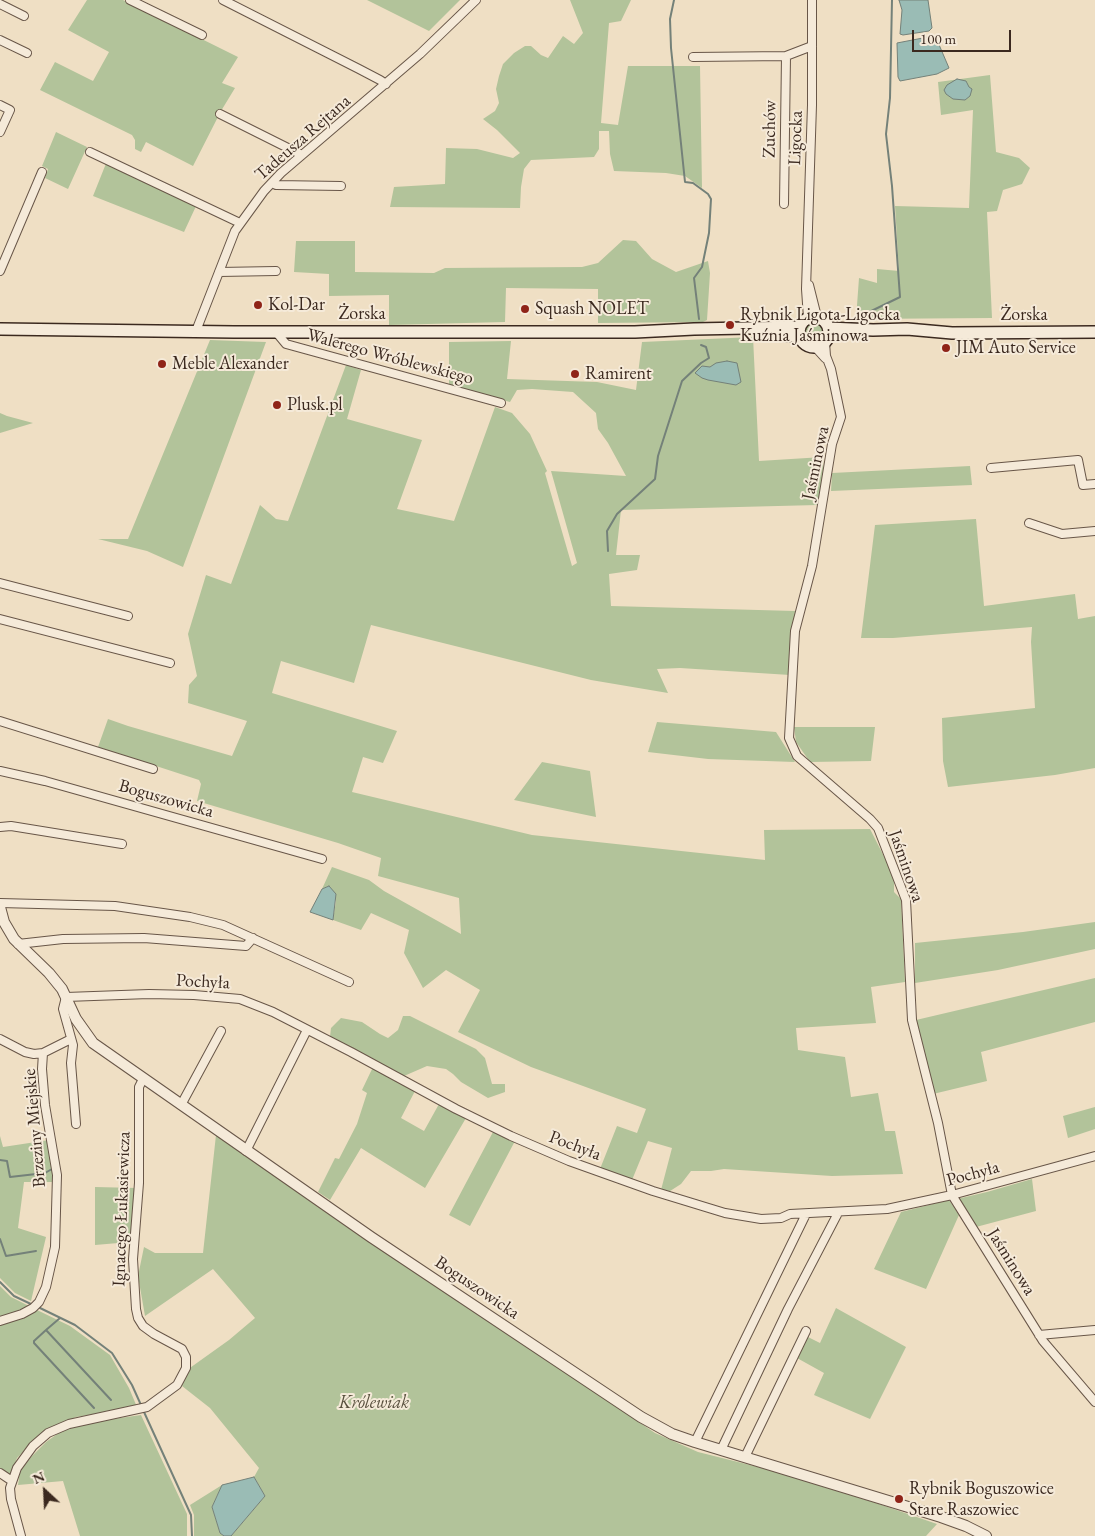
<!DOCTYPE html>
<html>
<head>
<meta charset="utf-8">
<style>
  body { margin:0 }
  #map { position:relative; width:1095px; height:1536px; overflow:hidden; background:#efdfc4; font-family:"EB Garamond",serif }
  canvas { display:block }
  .north { position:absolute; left:20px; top:1466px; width:50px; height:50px; -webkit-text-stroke:4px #f5ead9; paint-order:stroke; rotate:335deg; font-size:14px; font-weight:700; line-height:20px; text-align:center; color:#3b291f }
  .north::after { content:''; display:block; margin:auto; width:18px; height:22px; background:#3b291f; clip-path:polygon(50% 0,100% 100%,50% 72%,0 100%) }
  .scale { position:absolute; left:912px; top:30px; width:99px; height:22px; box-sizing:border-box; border:2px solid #3b291f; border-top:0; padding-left:6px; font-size:15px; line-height:18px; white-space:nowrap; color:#3b291f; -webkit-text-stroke:4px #f5ead9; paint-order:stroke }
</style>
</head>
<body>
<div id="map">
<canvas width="1095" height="1536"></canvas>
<div class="north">N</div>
<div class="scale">100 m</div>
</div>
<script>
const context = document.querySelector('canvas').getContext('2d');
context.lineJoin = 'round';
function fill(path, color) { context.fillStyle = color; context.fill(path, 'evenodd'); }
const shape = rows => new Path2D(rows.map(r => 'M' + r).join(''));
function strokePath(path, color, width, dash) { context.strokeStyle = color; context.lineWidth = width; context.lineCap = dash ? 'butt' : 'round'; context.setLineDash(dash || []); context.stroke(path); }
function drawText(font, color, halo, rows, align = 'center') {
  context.font = font + ' "EB Garamond",serif'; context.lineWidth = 4; context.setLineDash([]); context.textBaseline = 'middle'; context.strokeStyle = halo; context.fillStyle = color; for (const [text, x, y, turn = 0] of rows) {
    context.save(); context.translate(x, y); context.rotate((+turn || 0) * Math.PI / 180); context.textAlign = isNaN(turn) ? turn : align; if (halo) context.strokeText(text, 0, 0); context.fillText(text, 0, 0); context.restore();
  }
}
fill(shape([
  [87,0,123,0,238,57,222,83,235,88,221,111,193,166,146,142,141,152,135,149,135,140,132,135,40,90,55,62,93,81,109,52,68,30],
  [367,0,460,0,429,31],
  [570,0,631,0,621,21,609,23,601,123,618,125,628,66,700,66,702,188,685,176,666,173,614,171,610,154,609,131,599,131,599,149,594,157,531,160,524,169,521,187,520,208,390,207,394,187,445,184,446,148,477,149,513,158,520,153,497,130,483,119,495,111,499,103,496,89,499,76,503,64,514,53,525,46,531,46,541,55,548,58,563,36,574,44,583,33],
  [990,75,996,152,1019,158,1030,168,1022,184,1003,190,997,211,987,212,992,318,856,319,859,278,877,283,877,269,899,271,895,206,969,208,973,110,941,115,938,82],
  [56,132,87,147,68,189,45,178,48,169,42,166],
  [107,161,197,204,184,232,93,196],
  [623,240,636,241,652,259,676,272,708,261,710,273,707,320,703,322,598,323,598,289,506,288,505,322,389,325,389,295,329,296,329,274,294,272,296,241,355,241,355,272,434,273,445,268,582,267,598,263],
  '805 331a10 10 0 1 1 20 0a10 10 0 1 1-20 0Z',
  [753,337,759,461,823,457,824,478,817,505,621,510,616,555,640,555,637,570,609,574,611,606,795,611,790,675,680,668,657,669,668,693,591,680,371,625,354,683,281,661,272,693,397,731,383,763,363,757,352,792,532,835,765,860,764,830,870,829,894,876,894,892,901,899,905,982,871,987,876,1023,796,1028,798,1050,845,1057,851,1097,878,1093,885,1131,895,1131,903,1174,832,1176,724,1169,711,1171,691,1171,681,1184,667,1193,661,1190,672,1148,648,1141,632,1180,600,1169,617,1126,637,1133,646,1109,531,1067,458,1032,480,990,446,970,423,988,404,953,409,930,371,913,361,930,333,920,336,901,329,886,322,889,332,867,369,880,384,891,461,934,459,898,378,876,381,858,338,843,197,801,201,784,199,780,98,747,108,719,128,726,232,756,247,721,188,703,189,685,197,676,188,634,206,575,231,584,260,505,276,519,288,521,346,365,361,370,347,419,422,440,397,509,454,521,495,407,512,413,530,434,547,471,545,473,572,566,577,563,551,471,626,476,608,443,598,429,596,413,573,392,532,389,517,390,510,402,449,385,449,342,511,341,507,379,597,382,636,390,642,342],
  [210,340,266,342,183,567,147,551,98,539,128,539],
  [0,413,7,416,33,423,0,433],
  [970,466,972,485,831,491,832,473],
  [976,519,984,606,1075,594,1078,619,1095,616,1095,768,1055,775,948,787,943,761,942,718,1035,708,1031,642,1032,627,893,638,861,638,875,525],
  [657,722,776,732,795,762,708,759,648,752],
  [794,727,875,727,871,761,810,762,796,742],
  [542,762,590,771,596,817,514,800],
  [1095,922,1095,949,998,970,915,983,915,943,1023,932],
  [1095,978,1095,1022,981,1052,987,1081,933,1094,916,1020],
  [403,1016,410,1016,476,1049,485,1058,492,1084,505,1084,505,1092,488,1098,461,1082,453,1074,446,1069,427,1066,404,1076,330,1037,331,1028,341,1018,362,1022,380,1034,388,1038,398,1030],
  [373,1067,415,1091,401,1118,424,1131,439,1104,466,1118,425,1188,361,1148,330,1200,318,1192,335,1158,339,1159,357,1124,367,1093,362,1090],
  [1095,1107,1095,1129,1068,1138,1063,1116],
  [493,1132,515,1141,470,1226,449,1215],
  [216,1135,351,1230,452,1296,655,1433,698,1452,762,1468,876,1503,937,1524,926,1536,231,1536,265,1496,254,1477,259,1468,210,1408,182,1386,187,1370,229,1340,255,1318,213,1269,145,1316,138,1276,144,1247,155,1253,203,1253],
  [0,1136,3,1147,49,1140,54,1182,24,1182,18,1228,46,1237,31,1301,15,1293,0,1278],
  [1032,1179,1036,1211,976,1227,957,1199,987,1192],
  [95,1187,137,1188,132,1243,130,1242,95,1245],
  [949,1200,959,1215,926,1289,874,1269,901,1212],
  [0,1286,11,1297,31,1307,11,1316,0,1318],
  [836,1308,906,1347,870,1419,814,1395,824,1373,797,1358,808,1337,820,1343],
  [37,1310,70,1326,110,1355,129,1388,137,1407,76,1417,43,1432,17,1458,9,1479,0,1472,0,1325,21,1319],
  [141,1415,187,1514,187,1536,80,1536,63,1481,18,1485,20,1471,32,1456,46,1442,63,1430,85,1423],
  [222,1485,212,1507,220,1533,224,1536,194,1536,194,1515,190,1505]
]), '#b2c39a');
const water = shape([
  [899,0,928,0,932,28,929,31,903,35,900,34,902,10,899,0],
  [928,37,934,37,937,40,949,68,937,74,900,81,898,77,897,43,928,37],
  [957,79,966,81,969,87,972,89,970,96,965,100,953,99,946,94,944,90,947,85,957,79],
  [727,361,737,363,741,382,736,385,708,380,702,378,695,373,702,366,710,367,716,363,727,361],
  [329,886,336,894,333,920,310,912,322,889,329,886],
  [254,1477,265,1496,231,1536,224,1536,220,1533,212,1507,222,1485,254,1477]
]);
fill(water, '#9abcb5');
strokePath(water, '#748179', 1);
strokePath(shape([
  [674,0,670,19,671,48,685,182,693,183,708,194,711,199,709,233,702,267,694,278,699,319],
  [859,317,900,297,892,186,886,134,890,98,892,0],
  [608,551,607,531,617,514,655,479,658,456,682,381,701,363,709,358,706,347,701,345],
  [0,1160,7,1161,10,1177,45,1173,52,1169],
  [0,1239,6,1256,36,1251],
  [0,1282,14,1296,33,1305],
  [38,1307,75,1325,112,1353,132,1385,141,1405],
  [60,1318,46,1330,111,1400],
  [46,1330,34,1341,34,1343,94,1408],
  [144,1412,191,1515,192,1536]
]), '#748179', 2);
const minor = shape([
  [130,0,202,35],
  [223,0,359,69,380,80,386,84],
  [0,4,24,16],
  [0,40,27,53],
  [693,57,786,56,812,46],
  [0,105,10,110,0,132],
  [220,114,302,155],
  [90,152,240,223],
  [272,183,276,185,341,186],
  [784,204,786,56],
  [0,271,42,172],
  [219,272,276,271],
  [809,285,817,317],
  [808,318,806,289,812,105,812,0],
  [196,331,235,231,264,191,281,173,420,54,476,0],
  [276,332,286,344,501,403],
  [825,342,826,356,831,369,841,417,832,444,812,566,795,631,789,738,797,756,870,819,878,828,906,900,912,1020,938,1123,952,1195,1043,1341,1095,1402],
  [815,347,825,358],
  [991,468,1078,460,1083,485,1095,484],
  [1029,523,1062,534,1095,531],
  [0,583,128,616],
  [0,619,170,663],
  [0,721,153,769],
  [0,771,45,781,322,859],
  [0,827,11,826,122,844],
  [0,903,115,906,190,917,223,925,349,982],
  [18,944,63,939,144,938,246,946,253,938],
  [0,1039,25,1052,34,1054,43,1053,71,1039],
  [181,1105,221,1031],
  [76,1124,71,1063,73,1045,63,1009,66,997,149,994,194,995,240,999,273,1012,351,1052,456,1109,511,1136,569,1161,653,1191,725,1213,761,1219,781,1218,790,1214,887,1209,952,1195,1095,1156],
  [246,1151,307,1030],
  [0,1321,22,1314,33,1308,39,1302,46,1287,55,1247,57,1175,45,1105,42,1069,43,1053],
  [1039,1335,1095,1330],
  [695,1442,806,1214],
  [721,1450,788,1309,838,1213],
  [745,1457,806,1331],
  [0,1473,12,1481],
  [21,1536,11,1499,10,1488,17,1468,33,1446,48,1433,69,1424,147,1407,177,1385,186,1368,186,1357,182,1349,154,1334,143,1326,138,1318,136,1309,133,1259,139,1183,139,1087,143,1079]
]);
const tertiary = shape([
  [0,907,4,922,14,939,49,973,62,989,76,1019,93,1043,371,1237,641,1417,672,1434,695,1442,941,1517,966,1526,986,1536]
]);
const secondary = shape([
  '799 332a15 15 0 1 1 30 0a15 15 0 1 1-30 0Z',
  [829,328,873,330,907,329,952,333,1095,332],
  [0,329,234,332,635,332,694,329,800,327],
  [781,335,800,336]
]);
strokePath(minor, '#685648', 10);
strokePath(tertiary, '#685648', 12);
strokePath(secondary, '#3b291f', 14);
strokePath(minor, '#f5ead9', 8);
strokePath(tertiary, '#f5ead9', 10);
strokePath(secondary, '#f5ead9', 11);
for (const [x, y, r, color] of [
  [258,305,5,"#8f2418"],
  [525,309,5,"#8f2418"],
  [730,325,5,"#8f2418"],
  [946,348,5,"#8f2418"],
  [162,364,5,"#8f2418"],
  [575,374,5,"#8f2418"],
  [277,405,5,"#8f2418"],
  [899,1499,5,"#8f2418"]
]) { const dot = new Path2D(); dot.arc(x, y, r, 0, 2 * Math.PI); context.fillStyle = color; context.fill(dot); strokePath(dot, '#f5ead9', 2); }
drawText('18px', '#3b291f', '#f5ead9', [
  ["Zuchów",770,129,-89],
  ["Tadeusza Rejtana",303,138,-41],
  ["Ligocka",796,138,-88],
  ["Żorska",362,314],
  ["Żorska",1024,315],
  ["Walerego Wróblewskiego",390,357,15],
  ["Jaśminowa",816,463,-78],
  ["Boguszowicka",166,799,16],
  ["Jaśminowa",906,866,71],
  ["Pochyła",203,982,3],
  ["Brzeziny Miejskie",35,1128,-95],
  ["Pochyła",575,1146,21],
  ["Pochyła",973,1174,-15],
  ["Ignacego Łukasiewicza",122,1209,-88],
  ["Jaśminowa",1011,1262,58],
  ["Boguszowicka",477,1288,34]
]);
drawText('18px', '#3b291f', '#f5ead9', [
  ["Kol-Dar",268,305],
  ["Squash NOLET",535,309],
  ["Rybnik Ligota-Ligocka",740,315],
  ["Kuźnia Jaśminowa",740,336],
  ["JIM Auto Service",956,348],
  ["Meble Alexander",172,364],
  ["Ramirent",585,374],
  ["Plusk.pl",287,405],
  ["Rybnik Boguszowice",909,1489],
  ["Stare Raszowiec",909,1510]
], 'left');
drawText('italic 18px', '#59503e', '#f5ead9', [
  ["Królewiak",374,1403]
]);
</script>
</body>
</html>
